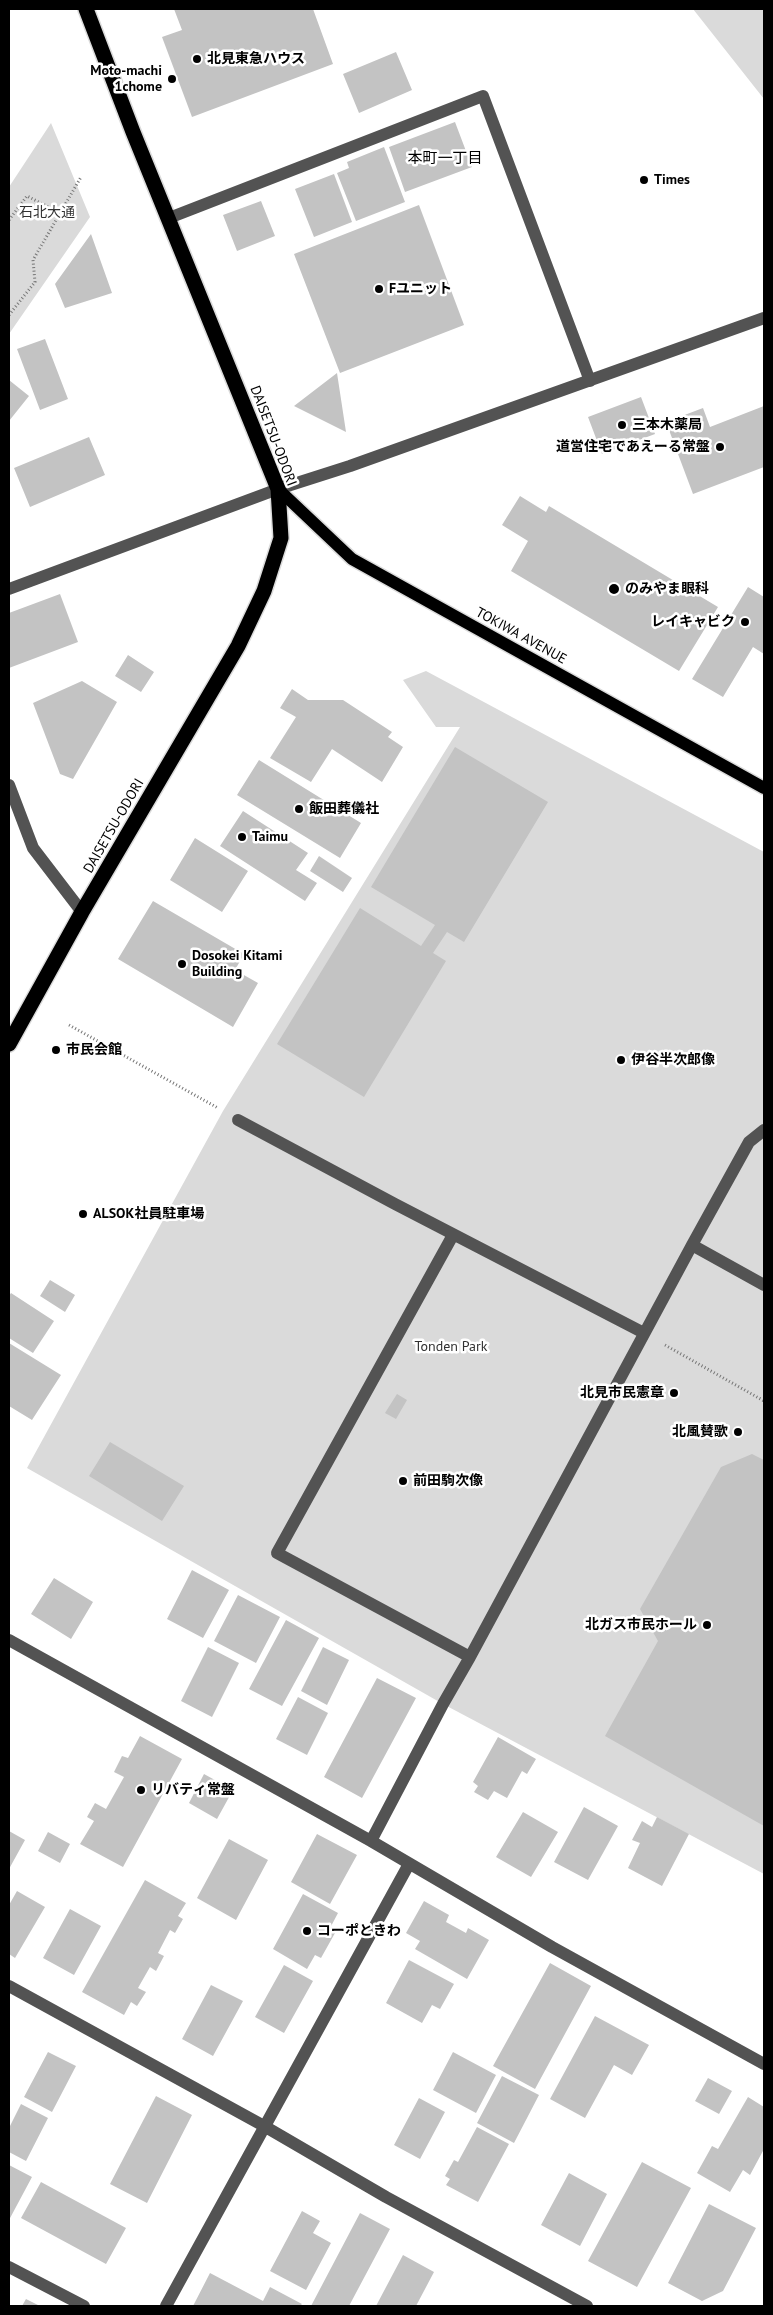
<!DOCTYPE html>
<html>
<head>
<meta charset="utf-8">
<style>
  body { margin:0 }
  #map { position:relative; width:773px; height:2315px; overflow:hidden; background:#fff; font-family:"PT Sans",sans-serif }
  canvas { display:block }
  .frame { position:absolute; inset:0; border:10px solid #000; pointer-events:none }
</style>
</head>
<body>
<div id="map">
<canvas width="773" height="2315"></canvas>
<div class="frame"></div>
</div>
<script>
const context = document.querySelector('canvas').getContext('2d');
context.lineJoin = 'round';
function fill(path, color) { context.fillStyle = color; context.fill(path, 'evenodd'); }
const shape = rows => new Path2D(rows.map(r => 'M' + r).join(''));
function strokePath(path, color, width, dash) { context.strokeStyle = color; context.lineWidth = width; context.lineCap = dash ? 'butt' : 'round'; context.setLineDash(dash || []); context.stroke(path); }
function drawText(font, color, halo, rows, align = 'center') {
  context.font = font + ' "PT Sans","Noto Sans JP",sans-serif'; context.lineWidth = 5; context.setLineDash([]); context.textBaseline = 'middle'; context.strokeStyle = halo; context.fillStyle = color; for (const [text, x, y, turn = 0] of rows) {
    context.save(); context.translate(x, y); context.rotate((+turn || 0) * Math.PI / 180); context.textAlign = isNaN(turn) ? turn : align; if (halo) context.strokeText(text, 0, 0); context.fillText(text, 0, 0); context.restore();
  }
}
fill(shape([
  [693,9,764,9,764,99],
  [51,123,90,217,9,334,9,187],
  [426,671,764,852,764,1874,443,1704,27,1468,223,1111,460,727,436,727,403,680]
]), '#dadada');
fill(shape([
  [174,9,313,9,333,64,192,117,162,37,182,30],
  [396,52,412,90,359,113,343,74],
  [455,122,472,167,405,192,389,147],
  [384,147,405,202,356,221,337,173,349,168,347,162],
  [334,174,352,222,314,237,295,189],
  [261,201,275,236,237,251,223,215],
  [419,205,464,325,340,373,294,254],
  [91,234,112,293,65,308,55,284],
  [45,339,68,399,40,410,17,349],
  [337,373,346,432,294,406],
  [9,380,29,396,9,421],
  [641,397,655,434,602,454,588,417],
  [764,406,764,467,693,494,666,422,703,408,710,427],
  [89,437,105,475,30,507,14,468],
  [520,496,546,512,549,506,718,607,679,671,511,571,528,541,502,525],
  [748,587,764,597,764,654,753,647,723,697,692,679],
  [60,594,78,642,9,668,9,613],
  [128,655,154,672,141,692,115,676],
  [82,681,117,702,73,779,60,774,33,703],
  [292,689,308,700,343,700,392,732,388,737,403,747,382,782,332,749,311,782,270,758,296,717,280,708],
  [455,747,548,802,464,942,447,932,433,953,446,961,364,1097,277,1044,360,908,421,946,435,925,371,887],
  [259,760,361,823,340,858,237,795],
  [243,811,308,853,296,870,317,883,305,901,220,846],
  [195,838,248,871,222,912,170,880],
  [319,856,352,878,343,892,310,871],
  [153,901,244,954,235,970,258,983,233,1027,118,959],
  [50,1280,75,1295,65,1312,40,1296],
  [11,1293,54,1321,33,1353,9,1338,9,1296],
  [9,1343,61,1375,32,1420,9,1406],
  [397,1394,407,1400,396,1419,385,1413],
  [110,1442,184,1486,162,1521,89,1476],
  [752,1454,764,1460,764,1826,605,1736,658,1641,640,1609,721,1467],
  [192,1570,229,1590,203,1638,167,1619],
  [54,1578,93,1602,71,1639,31,1614],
  [238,1595,280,1617,256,1663,214,1641],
  [286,1620,319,1638,282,1706,249,1689],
  [208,1647,239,1663,212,1717,181,1701],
  [323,1647,349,1660,327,1705,301,1691],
  [377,1678,416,1698,362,1798,324,1777],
  [298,1697,328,1713,307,1755,276,1739],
  [140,1736,182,1759,123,1867,80,1844,94,1821,87,1817,95,1803,106,1809,124,1777,114,1772,122,1756,128,1758],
  [498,1737,536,1759,527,1774,522,1771,507,1798,494,1791,488,1800,474,1792,478,1786,473,1782],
  [204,1774,233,1790,217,1819,189,1803],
  [584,1807,618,1826,588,1880,554,1862],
  [523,1812,558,1832,531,1877,496,1857],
  [657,1817,689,1834,662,1886,628,1868,640,1843,632,1840,642,1821,652,1827],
  [9,1831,25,1840,9,1869],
  [48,1832,70,1844,60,1863,38,1851],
  [317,1834,357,1855,330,1904,291,1882],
  [229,1839,268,1860,236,1920,197,1898],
  [145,1880,186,1903,178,1916,183,1919,175,1933,170,1930,158,1953,164,1956,156,1971,150,1967,138,1988,146,1992,137,2006,131,2002,124,2015,82,1992],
  [17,1891,45,1907,15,1958,9,1954,9,1905],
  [303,1894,338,1913,329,1930,335,1933,321,1958,315,1955,307,1969,273,1949],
  [424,1901,449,1915,446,1922,466,1933,468,1928,489,1940,467,1979,415,1949,420,1941,406,1933],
  [70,1909,101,1926,74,1975,43,1958],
  [409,1960,454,1984,440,2009,432,2005,422,2023,386,2003],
  [550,1963,591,1986,535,2089,493,2066],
  [284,1965,313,1981,284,2033,255,2017],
  [211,1985,243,2001,213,2056,182,2039],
  [595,2016,649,2045,632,2075,614,2065,585,2118,550,2099],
  [48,2052,76,2066,52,2112,24,2097],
  [453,2052,496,2075,476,2113,433,2090],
  [502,2076,539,2095,514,2143,477,2123],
  [708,2078,732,2091,719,2114,695,2101],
  [156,2096,192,2115,147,2203,110,2184],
  [748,2097,764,2107,764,2149,750,2175,743,2170,730,2192,697,2173,712,2146,718,2149],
  [419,2098,445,2112,420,2159,394,2145],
  [21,2104,48,2118,26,2161,9,2152,9,2128],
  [477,2127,509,2144,478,2202,446,2185,450,2179,445,2176,454,2160,458,2162],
  [642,2162,691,2188,637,2287,588,2261],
  [9,2165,32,2177,9,2220],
  [569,2173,607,2194,580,2246,541,2225],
  [41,2182,126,2228,106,2264,21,2218],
  [709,2204,756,2228,723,2291,702,2301,668,2283],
  [302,2211,320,2221,313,2233,331,2243,306,2290,270,2271],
  [360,2213,390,2229,349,2306,311,2306],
  [403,2255,434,2272,416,2306,376,2306],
  [210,2273,263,2301,270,2287,302,2304,300,2306,193,2306],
  [26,2299,40,2306,22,2306]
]), '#c3c3c3');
const major = shape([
  [278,489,352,559,764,788]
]);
const highway = shape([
  [9,1044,82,912,238,646,264,591,281,538,278,489,133,132,86,9]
]);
strokePath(major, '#dbdbdb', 15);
strokePath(highway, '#dbdbdb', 18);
strokePath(shape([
  [9,220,27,196,60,213],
  [9,315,35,282,33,260,81,177],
  [69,1025,218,1108],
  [665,1345,764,1401]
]), '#757575', 3, [1, 2.5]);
strokePath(shape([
  [169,218,483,96,590,381],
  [9,589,278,489,350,466,764,318],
  [9,785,33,848,82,912],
  [238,1120,395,1204,644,1333],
  [453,1235,277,1553,470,1657],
  [692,1245,764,1285],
  [9,1640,371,1841,552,1947,764,2064],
  [371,1841,443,1704,470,1657,692,1245,749,1142,764,1130],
  [9,1986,264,2126,386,2197,587,2306],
  [9,2267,84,2306],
  [166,2306,409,1864]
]), '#535353', 12);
strokePath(major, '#000', 12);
strokePath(highway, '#000', 15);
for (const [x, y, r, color] of [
  [197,59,5,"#000"],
  [172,79,5,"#000"],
  [644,180,5,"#000"],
  [379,289,5,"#000"],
  [622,425,5,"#000"],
  [720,447,5,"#000"],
  [614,589,6,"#000"],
  [745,622,5,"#000"],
  [299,809,5,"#000"],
  [242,837,5,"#000"],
  [182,964,5,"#000"],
  [56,1050,5,"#000"],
  [621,1060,5,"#000"],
  [83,1214,5,"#000"],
  [674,1393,5,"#000"],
  [738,1432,5,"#000"],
  [403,1481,5,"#000"],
  [707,1625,5,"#000"],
  [141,1790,5,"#000"],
  [307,1931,5,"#000"]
]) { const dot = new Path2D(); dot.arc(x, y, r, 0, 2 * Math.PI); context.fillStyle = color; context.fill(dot); strokePath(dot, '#fff', 2); }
drawText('bold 14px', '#000', '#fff', [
  ["北見東急ハウス",207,59],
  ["Moto-machi",162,71,"right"],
  ["1chome",162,87,"right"],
  ["Times",654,180],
  ["Fユニット",389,289],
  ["三本木薬局",632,425],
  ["道営住宅であえーる常盤",710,447,"right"],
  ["のみやま眼科",625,589],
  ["レイキャビク",735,622,"right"],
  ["飯田葬儀社",309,809],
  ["Taimu",252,837],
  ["Dosokei Kitami",192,956],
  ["Building",192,972],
  ["市民会館",66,1050],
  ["伊谷半次郎像",631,1060],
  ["ALSOK社員駐車場",93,1214],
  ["北見市民憲章",664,1393,"right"],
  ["北風賛歌",728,1432,"right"],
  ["前田駒次像",413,1481],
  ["北ガス市民ホール",697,1625,"right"],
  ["リバティ常盤",151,1790],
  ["コーポときわ",317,1931]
], 'left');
drawText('14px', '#313131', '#fff', [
  ["石北大通",47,213],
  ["Tonden Park",451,1347]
]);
drawText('14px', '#000', '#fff', [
  ["DAISETSU-ODORI",273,436,69],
  ["TOKIWA AVENUE",521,636,29],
  ["DAISETSU-ODORI",114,826,-60]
]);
drawText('15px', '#000', '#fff', [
  ["本町一丁目",445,159]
]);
</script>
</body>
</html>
